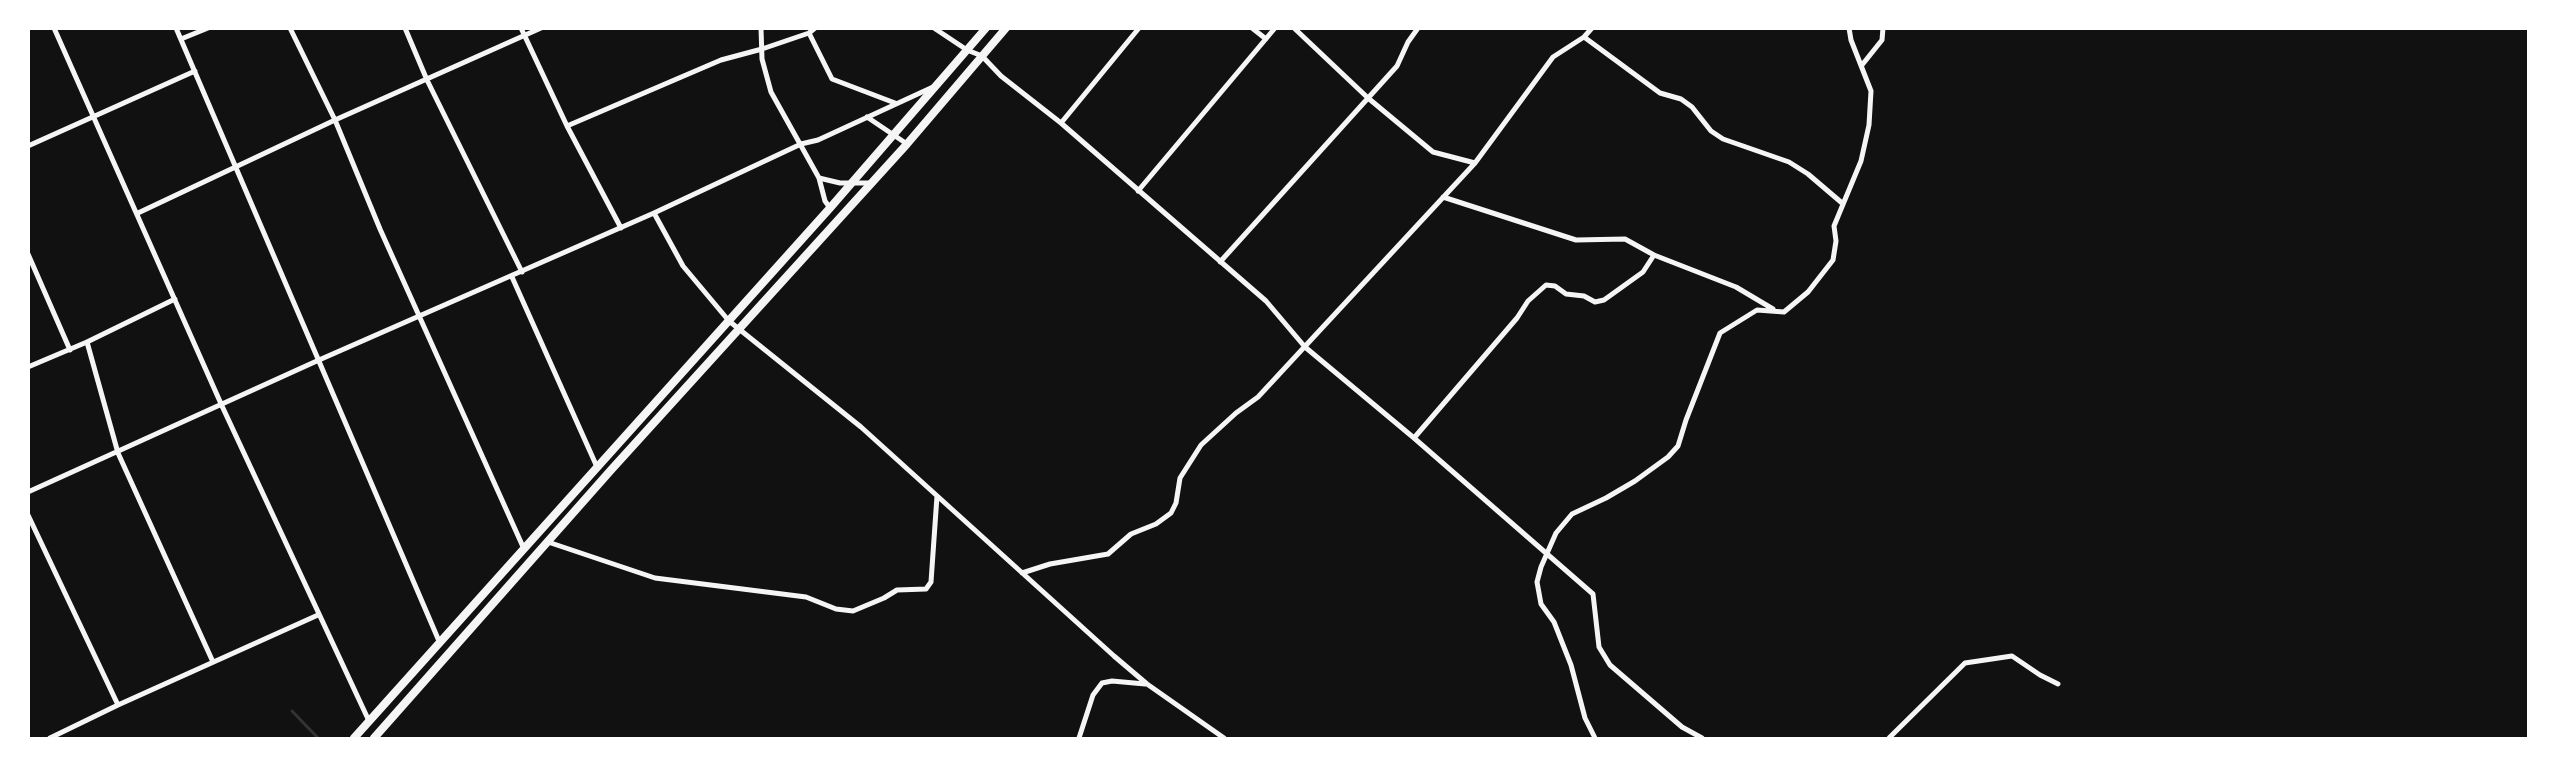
<!DOCTYPE html>
<html>
<head>
<meta charset="utf-8">
<style>
  body { margin:0 }
  #map { position:relative; width:2557px; height:767px; overflow:hidden; background:#111; font-family:Manrope,sans-serif }
  canvas { display:block }
  .frame { position:absolute; inset:0; border:30px solid #fff; pointer-events:none }
</style>
</head>
<body>
<div id="map">
<canvas width="2557" height="767"></canvas>
<div class="frame"></div>
</div>
<script>
const context = document.querySelector('canvas').getContext('2d');
context.lineJoin = 'round';
const shape = rows => new Path2D(rows.map(r => 'M' + r).join(''));
function strokePath(path, color, width, dash) { context.strokeStyle = color; context.lineWidth = width; context.lineCap = dash ? 'butt' : 'round'; context.setLineDash(dash || []); context.stroke(path); }
strokePath(shape([
  [292,711,318,738]
]), '#333', 3);
strokePath(shape([
  [54,28,222,406,369,721],
  [176,28,439,641],
  [290,28,335,120,380,229,524,549],
  [405,28,427,80,522,272],
  [521,28,567,126,621,228],
  [761,28,762,59,771,92,819,178,825,201,830,208],
  [934,28,967,50,982,56,1001,76,1061,123,1266,301,1305,347,1414,438,1593,594,1599,647,1610,665,1682,727,1702,738],
  [1252,28,1266,39],
  [1294,28,1368,98,1433,152,1475,163],
  [809,33,832,79,895,103],
  [1584,37,1660,93,1681,99,1692,107,1711,131,1723,139,1789,162,1808,174,1842,203],
  [181,39,208,28],
  [1862,65,1882,40,1883,28],
  [867,117,907,144],
  [1061,123,1139,28],
  [567,126,721,60,762,49,809,33,815,28],
  [28,146,195,71],
  [819,178,840,183,870,183],
  [1138,191,1275,28],
  [1443,197,1576,240,1625,239,1654,255],
  [138,213,335,120,541,28],
  [654,213,683,266,729,321,861,427,1114,656,1147,684,1224,738],
  [28,254,70,350],
  [1220,262,1397,66,1408,42,1418,28],
  [512,277,597,467],
  [87,342,118,453,213,662],
  [28,367,87,342,175,299],
  [1414,438,1517,318,1528,301,1546,285,1555,286,1566,294,1584,296,1595,302,1604,300,1643,272,1654,255,1736,287,1773,309],
  [28,492,319,360,654,213,801,144,818,140,933,87],
  [28,515,118,705],
  [548,542,655,578,806,597,836,609,853,611,884,598,897,590,926,589,931,582,937,496],
  [1022,573,1050,564,1108,554,1131,534,1156,524,1171,513,1176,503,1180,478,1201,445,1236,413,1258,397,1475,163,1553,57,1584,37,1592,28],
  [50,738,118,705,318,615],
  [1079,738,1093,695,1102,683,1112,681,1145,684],
  [1595,738,1585,718,1571,665,1554,622,1541,604,1537,582,1541,567,1556,533,1572,514,1606,498,1635,481,1668,457,1678,446,1686,420,1720,333,1757,310,1784,312,1808,292,1833,260,1836,241,1834,226,1861,161,1869,125,1871,91,1851,40,1849,28],
  [1889,738,1965,663,2012,656,2040,675,2058,684]
]), '#f5f5f5', 5);
strokePath(shape([
  [354,738,830,208,986,28],
  [374,738,611,470,907,144,1006,28]
]), '#f5f5f5', 8);
</script>
</body>
</html>
